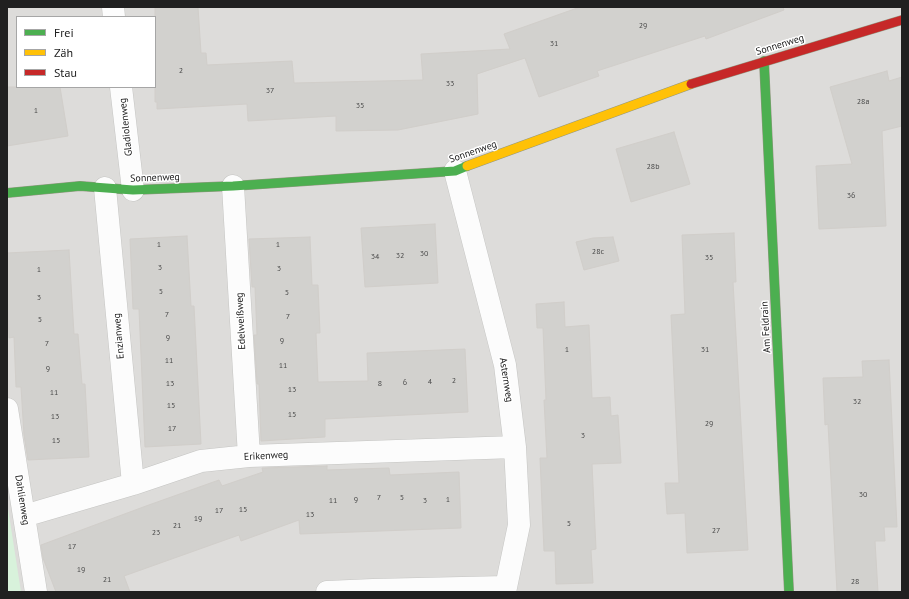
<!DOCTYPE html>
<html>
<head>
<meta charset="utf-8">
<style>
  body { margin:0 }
  #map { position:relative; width:909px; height:599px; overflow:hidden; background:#eeede9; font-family:"PT Sans",sans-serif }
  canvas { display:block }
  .frame { position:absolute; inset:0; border:8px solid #202020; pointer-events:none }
  .legend { position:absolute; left:16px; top:16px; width:140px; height:72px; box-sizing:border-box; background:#fff; border:1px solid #a6a6a6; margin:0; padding:5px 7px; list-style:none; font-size:12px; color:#202020 }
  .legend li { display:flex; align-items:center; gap:8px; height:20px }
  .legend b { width:20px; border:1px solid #a6a6a6 }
</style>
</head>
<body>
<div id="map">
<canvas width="909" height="599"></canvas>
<div class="frame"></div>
<ul class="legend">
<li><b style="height:5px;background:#4caf50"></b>Frei</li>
<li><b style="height:5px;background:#ffc107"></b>Zäh</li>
<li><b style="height:5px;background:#c62828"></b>Stau</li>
</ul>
</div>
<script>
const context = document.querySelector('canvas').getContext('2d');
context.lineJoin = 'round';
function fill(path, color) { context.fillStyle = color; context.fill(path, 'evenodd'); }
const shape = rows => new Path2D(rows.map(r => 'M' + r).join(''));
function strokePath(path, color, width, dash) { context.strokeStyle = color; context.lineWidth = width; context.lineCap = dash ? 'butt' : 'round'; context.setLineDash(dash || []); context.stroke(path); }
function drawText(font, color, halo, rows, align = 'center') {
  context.font = font + ' "PT Sans",sans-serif'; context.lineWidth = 3; context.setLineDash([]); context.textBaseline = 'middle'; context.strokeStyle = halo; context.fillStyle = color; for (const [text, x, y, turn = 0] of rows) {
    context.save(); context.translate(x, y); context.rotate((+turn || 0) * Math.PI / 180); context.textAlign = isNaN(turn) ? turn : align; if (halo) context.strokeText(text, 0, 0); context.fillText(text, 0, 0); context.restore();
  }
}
fill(shape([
  [7,7,902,7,902,592,7,592],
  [17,17,155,17,155,87,17,87]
]), '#dddcda');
fill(shape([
  [7,502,21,592,7,592]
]), '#d8f2db');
const building = shape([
  [155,7,198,7,201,53,206,53,207,65,292,61,294,83,423,80,421,54,510,49,504,34,580,7,783,7,784,10,706,39,705,36,597,71,599,76,539,97,525,58,477,74,478,114,398,130,336,131,336,116,248,121,247,104,157,109,157,102,155,102,155,7],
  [887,71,889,81,902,77,902,126,882,131,886,226,819,229,816,166,852,164,830,87,887,71],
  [7,87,60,87,68,136,7,146,7,87],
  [674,132,690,184,631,202,616,149,674,132],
  [435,224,438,283,365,287,361,228,435,224],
  [734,233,736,282,733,282,748,550,687,553,685,513,667,514,665,483,679,483,671,315,685,314,682,235,734,233],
  [187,236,191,306,194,306,201,444,145,447,139,309,133,309,130,239,187,236],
  [310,237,312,285,318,285,320,333,316,333,318,382,368,381,367,353,465,349,468,412,325,419,325,437,261,441,259,384,257,384,254,335,257,335,255,287,252,287,249,239,310,237],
  [613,237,619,261,584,270,576,242,593,238,613,237],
  [69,250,74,334,78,334,82,384,85,384,89,457,28,460,24,435,21,387,16,387,14,337,9,338,7,293,7,253,69,250],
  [564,302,565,327,589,325,592,398,610,397,611,416,618,415,621,463,592,464,596,549,591,550,593,583,556,584,555,551,544,551,540,458,547,458,544,400,546,400,543,328,537,328,536,304,564,302],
  [889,360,897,527,884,527,885,541,875,541,878,592,837,592,828,424,825,425,823,378,863,377,862,361,889,360],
  [327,466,327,470,389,468,390,475,459,472,461,528,300,534,299,520,241,541,239,535,124,576,130,592,56,592,43,558,41,545,146,506,219,480,222,486,263,472,262,468,327,466]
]);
fill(building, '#d2d1ce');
strokePath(building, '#d1ceca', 1);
const street = shape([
  [113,7,114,17],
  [121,87,133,190],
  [455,171,505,365,515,447,519,525,505,592],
  [233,186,249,456],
  [105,188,133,484],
  [7,409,36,592],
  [24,516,133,484,201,461,249,456,515,447],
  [327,592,373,590,506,587]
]);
const fast = shape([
  [764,61,789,592],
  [7,193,80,186,133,190,233,186,455,171,467,166]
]);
const slow = shape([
  [467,166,691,84]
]);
const jam = shape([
  [691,84,902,20]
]);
strokePath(street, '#c5c5c3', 23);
strokePath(fast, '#939781', 10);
strokePath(slow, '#939781', 10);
strokePath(jam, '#939781', 10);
strokePath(street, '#fcfcfc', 22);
strokePath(fast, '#4caf50', 9);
strokePath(slow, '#ffc107', 9);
strokePath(jam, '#c62828', 9);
drawText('8px', '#4c4c4c', null, [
  ["29",643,26],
  ["31",554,44],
  ["2",181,71],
  ["33",450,84],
  ["37",270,91],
  ["28a",863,102],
  ["35",360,106],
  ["1",36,111],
  ["28b",653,167],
  ["36",851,196],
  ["1",159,245],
  ["1",278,245],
  ["28c",598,252],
  ["30",424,254],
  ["32",400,256],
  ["34",375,257],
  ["35",709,258],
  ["3",160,268],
  ["3",279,269],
  ["1",39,270],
  ["5",161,292],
  ["5",287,293],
  ["3",39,298],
  ["7",167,315],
  ["7",288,317],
  ["5",40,320],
  ["9",168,338],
  ["9",282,341],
  ["7",47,344],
  ["1",567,350],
  ["31",705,350],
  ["11",169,361],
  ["11",283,366],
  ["9",48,369],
  ["2",454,381],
  ["4",430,382],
  ["6",405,383],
  ["13",170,384],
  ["8",380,384],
  ["13",292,390],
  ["11",54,393],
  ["32",857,402],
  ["15",171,406],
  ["15",292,415],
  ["13",55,417],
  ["29",709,424],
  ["17",172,429],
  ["3",583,436],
  ["15",56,441],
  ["30",863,495],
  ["7",379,498],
  ["5",402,498],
  ["9",356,500],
  ["1",448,500],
  ["11",333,501],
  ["3",425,501],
  ["15",243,510],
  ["17",219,511],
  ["13",310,515],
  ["19",198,519],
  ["5",569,524],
  ["21",177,526],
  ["27",716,531],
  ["23",156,533],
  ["17",72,547],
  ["19",81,570],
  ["21",107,580],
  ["28",855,582]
]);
drawText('10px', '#202020', '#fff', [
  ["Sonnenweg",780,45,-17],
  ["Gladiolenweg",126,127,-96],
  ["Sonnenweg",473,152,-19],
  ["Sonnenweg",155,178,-2],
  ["Edelweißweg",241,321,-93],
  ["Am Feldrain",766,327,-93],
  ["Enzianweg",119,336,-95],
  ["Asternweg",506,380,81],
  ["Erikenweg",266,456,-3],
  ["Dahlienweg",22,500,81]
]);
</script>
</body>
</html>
